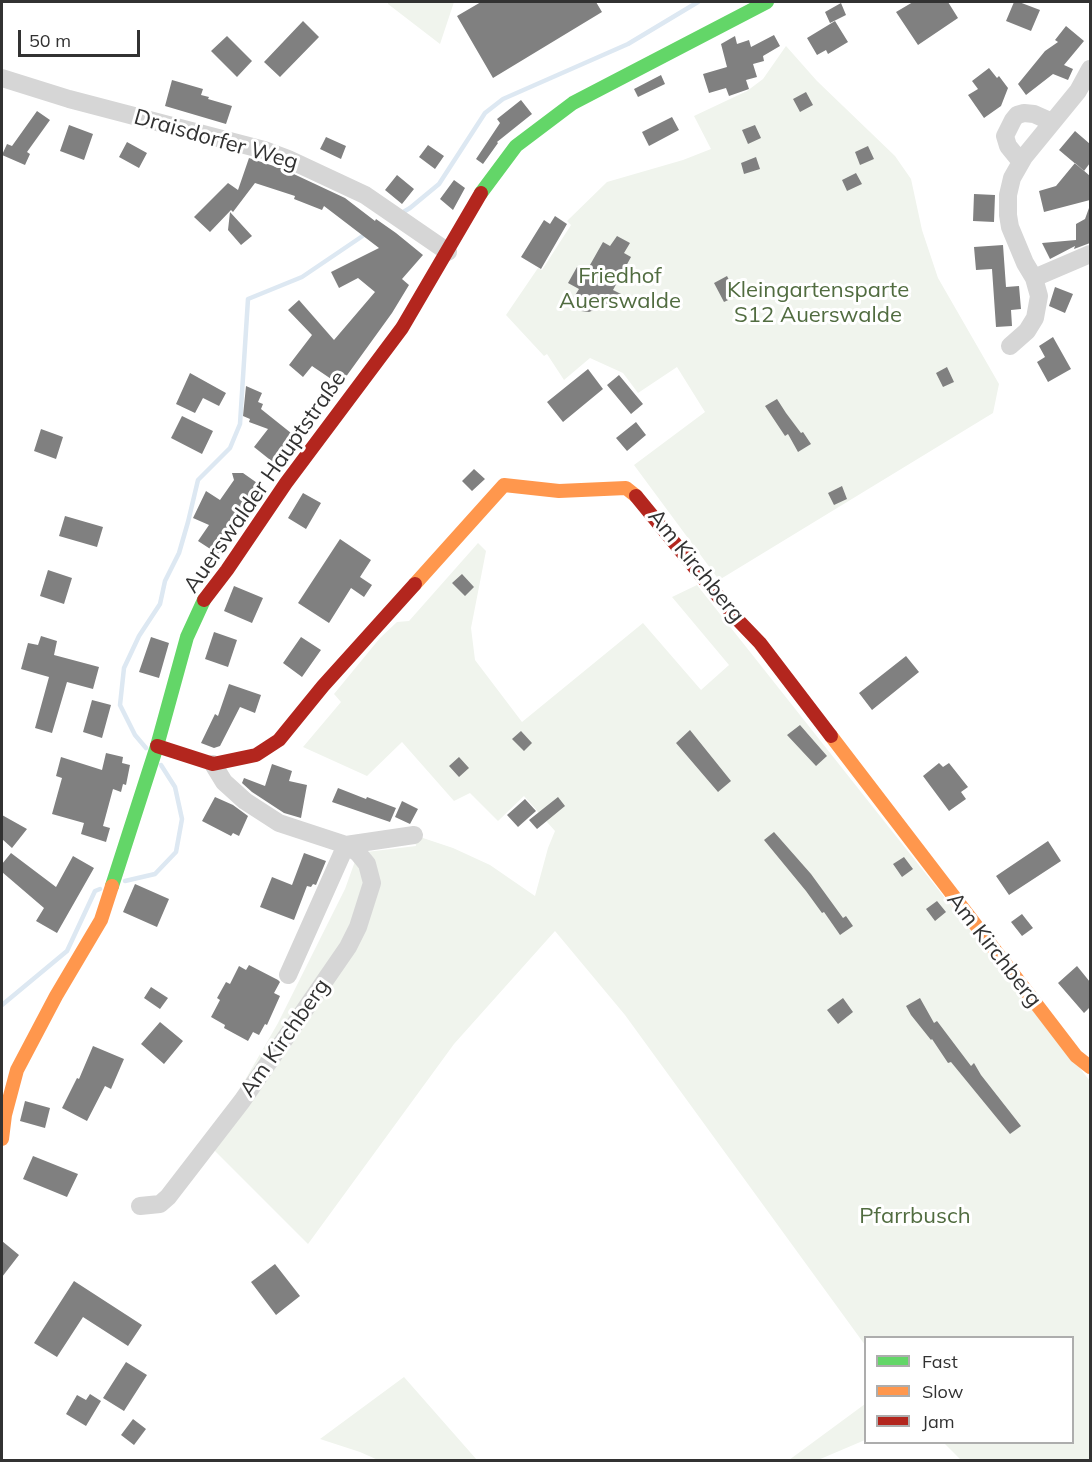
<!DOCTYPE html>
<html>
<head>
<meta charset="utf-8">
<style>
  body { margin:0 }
  #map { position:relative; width:1092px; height:1462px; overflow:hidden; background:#fff; font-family:Mulish,sans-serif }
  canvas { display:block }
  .frame { position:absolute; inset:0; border:3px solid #323232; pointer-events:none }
  .legend { position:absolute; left:864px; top:1336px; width:210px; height:108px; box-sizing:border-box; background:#fff; border:2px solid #adadad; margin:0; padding:8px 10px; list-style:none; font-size:18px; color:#323232 }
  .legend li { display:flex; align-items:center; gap:12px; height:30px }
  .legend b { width:30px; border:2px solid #adadad }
  .scale { position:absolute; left:18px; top:30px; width:122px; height:27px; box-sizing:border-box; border:3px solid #323232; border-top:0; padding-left:8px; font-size:18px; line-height:21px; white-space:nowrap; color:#323232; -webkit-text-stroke:4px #fff; paint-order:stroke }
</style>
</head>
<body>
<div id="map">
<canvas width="1092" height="1462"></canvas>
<div class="frame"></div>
<ul class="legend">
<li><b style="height:8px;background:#63d668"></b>Fast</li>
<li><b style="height:8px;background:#ff974d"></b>Slow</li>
<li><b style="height:8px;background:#b3261e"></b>Jam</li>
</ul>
<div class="scale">50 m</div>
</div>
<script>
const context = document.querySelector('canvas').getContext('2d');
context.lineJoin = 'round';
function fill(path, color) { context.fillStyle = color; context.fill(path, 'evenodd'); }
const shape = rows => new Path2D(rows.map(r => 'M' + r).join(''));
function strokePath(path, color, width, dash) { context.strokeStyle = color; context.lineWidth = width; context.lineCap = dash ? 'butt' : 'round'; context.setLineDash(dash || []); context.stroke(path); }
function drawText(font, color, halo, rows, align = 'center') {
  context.font = font + ' Mulish,sans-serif'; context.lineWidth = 6; context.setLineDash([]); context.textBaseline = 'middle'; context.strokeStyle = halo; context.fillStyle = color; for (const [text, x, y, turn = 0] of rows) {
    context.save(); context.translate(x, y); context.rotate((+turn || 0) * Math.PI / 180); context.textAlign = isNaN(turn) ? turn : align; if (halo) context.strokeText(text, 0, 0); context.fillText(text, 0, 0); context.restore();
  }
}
fill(shape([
  [388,2,454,2,440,44,388,4],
  [786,46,817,81,895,156,911,179,922,230,938,278,999,384,993,413,719,580,634,465,705,412,677,367,638,393,623,373,590,358,564,380,547,354,544,356,506,315,538,268,542,270,571,225,567,221,607,182,683,160,711,149,694,116,747,91,763,79],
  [478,543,486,551,471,628,475,660,522,722,643,623,701,690,729,665,672,597,697,585,1090,1081,1090,1460,961,1460,944,1443,1072,1442,1072,1338,866,1338,865,1345,625,1015,555,931,454,1044,308,1244,208,1144,278,1023,345,889,358,853,416,846,414,835,453,848,490,865,535,896,548,848,555,831,524,796,498,821,470,793,454,801,402,742,367,776,303,747,341,702,334,694,380,638,397,622,409,621],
  [404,1377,477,1460,378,1460,360,1452,320,1439],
  [865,1404,865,1440,818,1460,789,1460]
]), '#f0f4ed');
strokePath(shape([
  [400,214,410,208,439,184,485,113,503,99,628,44,698,2],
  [146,748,135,735,120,705,124,668,139,636,160,604,165,581,179,553,188,522,198,480,230,448,240,424,248,299,302,277,367,233],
  [125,881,155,874,176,852,182,819,175,787,161,765],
  [2,1005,67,951,95,891,100,889]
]), '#dde8f2', 4.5);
fill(shape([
  [481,2,596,2,602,12,493,78,457,16],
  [913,2,948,2,958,18,918,45,896,12],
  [1014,2,1019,2,1040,10,1031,31,1006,21],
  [841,3,846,15,830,23,825,12],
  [303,21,319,37,280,77,264,62],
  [835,21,848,42,828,54,826,50,817,55,807,38],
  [1066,26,1084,41,1064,65,1073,69,1068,80,1053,74,1026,95,1018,84,1045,51,1058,42,1055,40],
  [774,35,780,46,763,56,764,61,753,64,757,77,746,80,749,89,729,96,726,88,709,93,703,74,727,67,721,44,735,36,737,44,749,40,751,47],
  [227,36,252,61,237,77,211,51],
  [989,68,997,78,999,76,1008,88,1001,106,984,118,968,95,978,89,972,81],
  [661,75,665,84,638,97,634,89],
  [172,80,203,89,201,95,209,97,208,99,232,106,226,124,165,106],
  [806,92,813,105,800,112,793,99],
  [521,100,532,114,497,142,498,143,483,164,476,159,500,123,497,119],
  [37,111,50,120,27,152,30,154,25,165,2,155,7,144,12,146],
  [672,117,679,130,649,146,642,132],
  [69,125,93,134,84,160,60,151],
  [755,125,761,138,748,144,742,130],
  [1075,131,1090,144,1090,163,1084,171,1059,150],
  [326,137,346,146,341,159,320,149],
  [127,142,147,153,139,168,119,157],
  [428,145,444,156,435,169,419,157],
  [868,146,874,159,860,165,855,152],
  [756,157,760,169,744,174,741,163],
  [249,158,283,169,345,198,375,221,376,219,396,233,423,255,402,279,409,285,392,313,340,385,312,366,303,377,289,365,312,335,288,310,299,300,334,340,375,292,358,278,339,288,331,272,379,248,324,206,322,210,294,199,295,196,255,183,233,212,231,210,210,232,194,217,228,183,238,190],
  [1075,163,1090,176,1090,200,1044,212,1039,191,1056,186],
  [856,173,862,184,847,191,842,180],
  [397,175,414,189,402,204,385,190],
  [454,180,465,188,453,210,440,199],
  [974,194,995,195,994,222,973,221],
  [1089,208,1090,208,1090,243,1074,249,1075,246,1050,259,1042,243,1076,240,1076,224,1085,219],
  [230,212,252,236,241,245,228,230],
  [555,216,567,224,541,269,521,257,544,220,550,224],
  [617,236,630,243,624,253,631,257,613,290,621,294,613,308,603,302,599,308,589,312,581,311,577,306,577,299,574,297,579,289,568,283,577,267,586,272,603,242,610,246],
  [1003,245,1006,287,1019,286,1021,309,1011,310,1012,326,996,327,992,269,976,270,974,247],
  [727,276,737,296,724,302,714,283],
  [1055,287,1073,294,1065,313,1049,306],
  [1053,337,1071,369,1048,382,1037,362,1045,357,1039,346],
  [947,367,954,382,943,387,936,373],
  [588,369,603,389,563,422,547,402],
  [190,373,226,393,219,406,203,398,195,413,176,404],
  [619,375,643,404,631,414,607,385],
  [246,386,262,393,258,402,263,404,261,409,296,437,274,463,254,447,268,429,249,422,250,419,243,416],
  [777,399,786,413,801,433,803,432,811,444,798,452,788,434,785,436,765,406],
  [182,416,213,431,202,454,171,438],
  [636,422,646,435,627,451,616,438],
  [41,429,63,437,56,459,34,451],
  [474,469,485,479,472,491,462,481],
  [232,473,243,473,260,485,226,530,232,534,218,554,198,541,209,525,193,518,206,491,220,500,234,480],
  [842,486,847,499,834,505,828,493],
  [303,493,321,503,306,529,288,518],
  [65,516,103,527,97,547,59,536],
  [340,539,371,560,360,577,372,585,364,597,351,588,329,623,298,603],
  [48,570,72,578,64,604,40,596],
  [462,574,474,587,465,596,452,583],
  [234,586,263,598,252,623,224,611],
  [214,632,237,640,228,667,205,659],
  [41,636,57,641,54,655,99,667,93,689,67,682,52,733,35,728,49,677,21,669,28,643,38,645],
  [151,637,169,643,159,678,139,672],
  [301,637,321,650,302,677,283,663],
  [906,656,919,672,872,710,859,693],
  [229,684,261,695,255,713,240,707,220,746,214,748,201,743,215,714,218,716],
  [92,700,111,705,102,738,83,732],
  [800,725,827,756,816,766,787,735],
  [690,730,731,781,718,792,676,743],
  [521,731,532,743,524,751,512,739],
  [106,753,123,757,122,763,130,765,126,785,123,784,121,792,113,789,103,826,110,828,106,842,81,834,84,823,52,814,62,778,56,776,61,757,102,770],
  [459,757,469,768,459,777,449,766],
  [939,763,943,767,949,763,968,787,961,792,966,799,949,811,923,776],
  [272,764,292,771,289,781,307,785,301,818,284,813,252,792,242,783,244,778,265,786],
  [338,788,366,799,367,797,396,808,390,822,332,802],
  [215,797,233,805,248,816,239,836,233,833,231,836,202,821],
  [558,797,565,806,537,829,529,820],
  [525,799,536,811,518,827,507,815],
  [402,801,418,809,410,824,395,817],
  [2,815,27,829,12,848,2,839],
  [774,832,811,874,843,918,846,916,853,926,840,935,824,912,822,913,806,891,764,840],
  [1048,841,1061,861,1009,895,996,876],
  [11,853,56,887,73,856,94,868,57,933,36,921,44,908,2,872,2,864],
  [304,853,326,861,316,885,313,884,311,887,307,886,294,920,260,907,272,877,292,885],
  [904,857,913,869,902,877,893,864],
  [135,884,169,899,157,927,123,912],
  [937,901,946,912,935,921,926,909],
  [1022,914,1033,928,1022,936,1011,922],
  [249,965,278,980,280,982,274,993,280,996,267,1025,265,1024,259,1035,253,1032,248,1041,224,1028,225,1025,211,1017,220,1000,217,998,226,982,230,984,239,966,246,970],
  [1077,966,1090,982,1090,1007,1084,1013,1058,983],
  [151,987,168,998,160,1009,144,998],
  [843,998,853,1012,838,1024,827,1010],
  [920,998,934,1023,937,1021,971,1066,974,1063,981,1075,1021,1126,1010,1134,951,1062,948,1063,932,1039,931,1040,911,1015,906,1006],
  [160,1022,183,1041,164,1064,141,1044],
  [93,1046,124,1059,111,1089,105,1086,87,1121,62,1108,77,1078,79,1079],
  [25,1101,50,1108,45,1128,20,1121],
  [33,1156,78,1174,67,1197,23,1179],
  [2,1241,19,1255,2,1277],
  [275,1264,300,1296,276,1315,251,1282],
  [74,1281,142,1325,128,1346,83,1317,57,1357,34,1343],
  [126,1362,147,1375,124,1411,103,1398],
  [90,1394,101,1401,86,1426,66,1414,77,1395,86,1400],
  [133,1419,146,1429,134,1445,121,1435]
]), '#808080');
strokePath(shape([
  [2,78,69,99,264,150,288,159,365,195,448,252],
  [1021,162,1008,146,1005,136,1013,120,1017,115,1024,113,1034,114,1052,122],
  [1034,278,1090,254],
  [1010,346,1027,331,1035,318,1039,296,1034,278,1025,263,1010,227,1008,215,1008,195,1012,178,1024,157,1078,91,1090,69],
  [213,764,224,782,245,801,279,823,346,845,288,975],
  [346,845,414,835],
  [140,1206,160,1204,168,1197,242,1101,348,947,358,927,372,883,367,864,358,853,346,845]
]), '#d6d6d6', 18);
strokePath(shape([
  [481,193,516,146,573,103,767,2],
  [112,886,157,746,187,637,204,600]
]), '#63d668', 14);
strokePath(shape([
  [415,584,504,485,559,491,626,488,636,496],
  [831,736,1076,1056,1090,1067],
  [2,1139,5,1115,17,1070,56,996,101,920,112,886]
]), '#ff974d', 14);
strokePath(shape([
  [636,496,736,618,760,643,831,736],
  [204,600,227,570,286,483,402,328,481,193],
  [157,746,213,764,256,755,279,740,323,686,415,584]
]), '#b3261e', 14);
drawText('22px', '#323232', '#fff', [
  ["Draisdorfer Weg",216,140,16],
  ["Auerswalder Hauptstraße",265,482,-55],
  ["Am Kirchberg",696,566,51],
  ["Am Kirchberg",994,950,52],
  ["Am Kirchberg",285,1038,-55]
]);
drawText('22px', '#516c40', '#fff', [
  ["Friedhof",620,276],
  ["Auerswalde",620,301],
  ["Kleingartensparte",818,290],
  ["S12 Auerswalde",818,315],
  ["Pfarrbusch",915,1216]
]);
</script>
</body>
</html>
